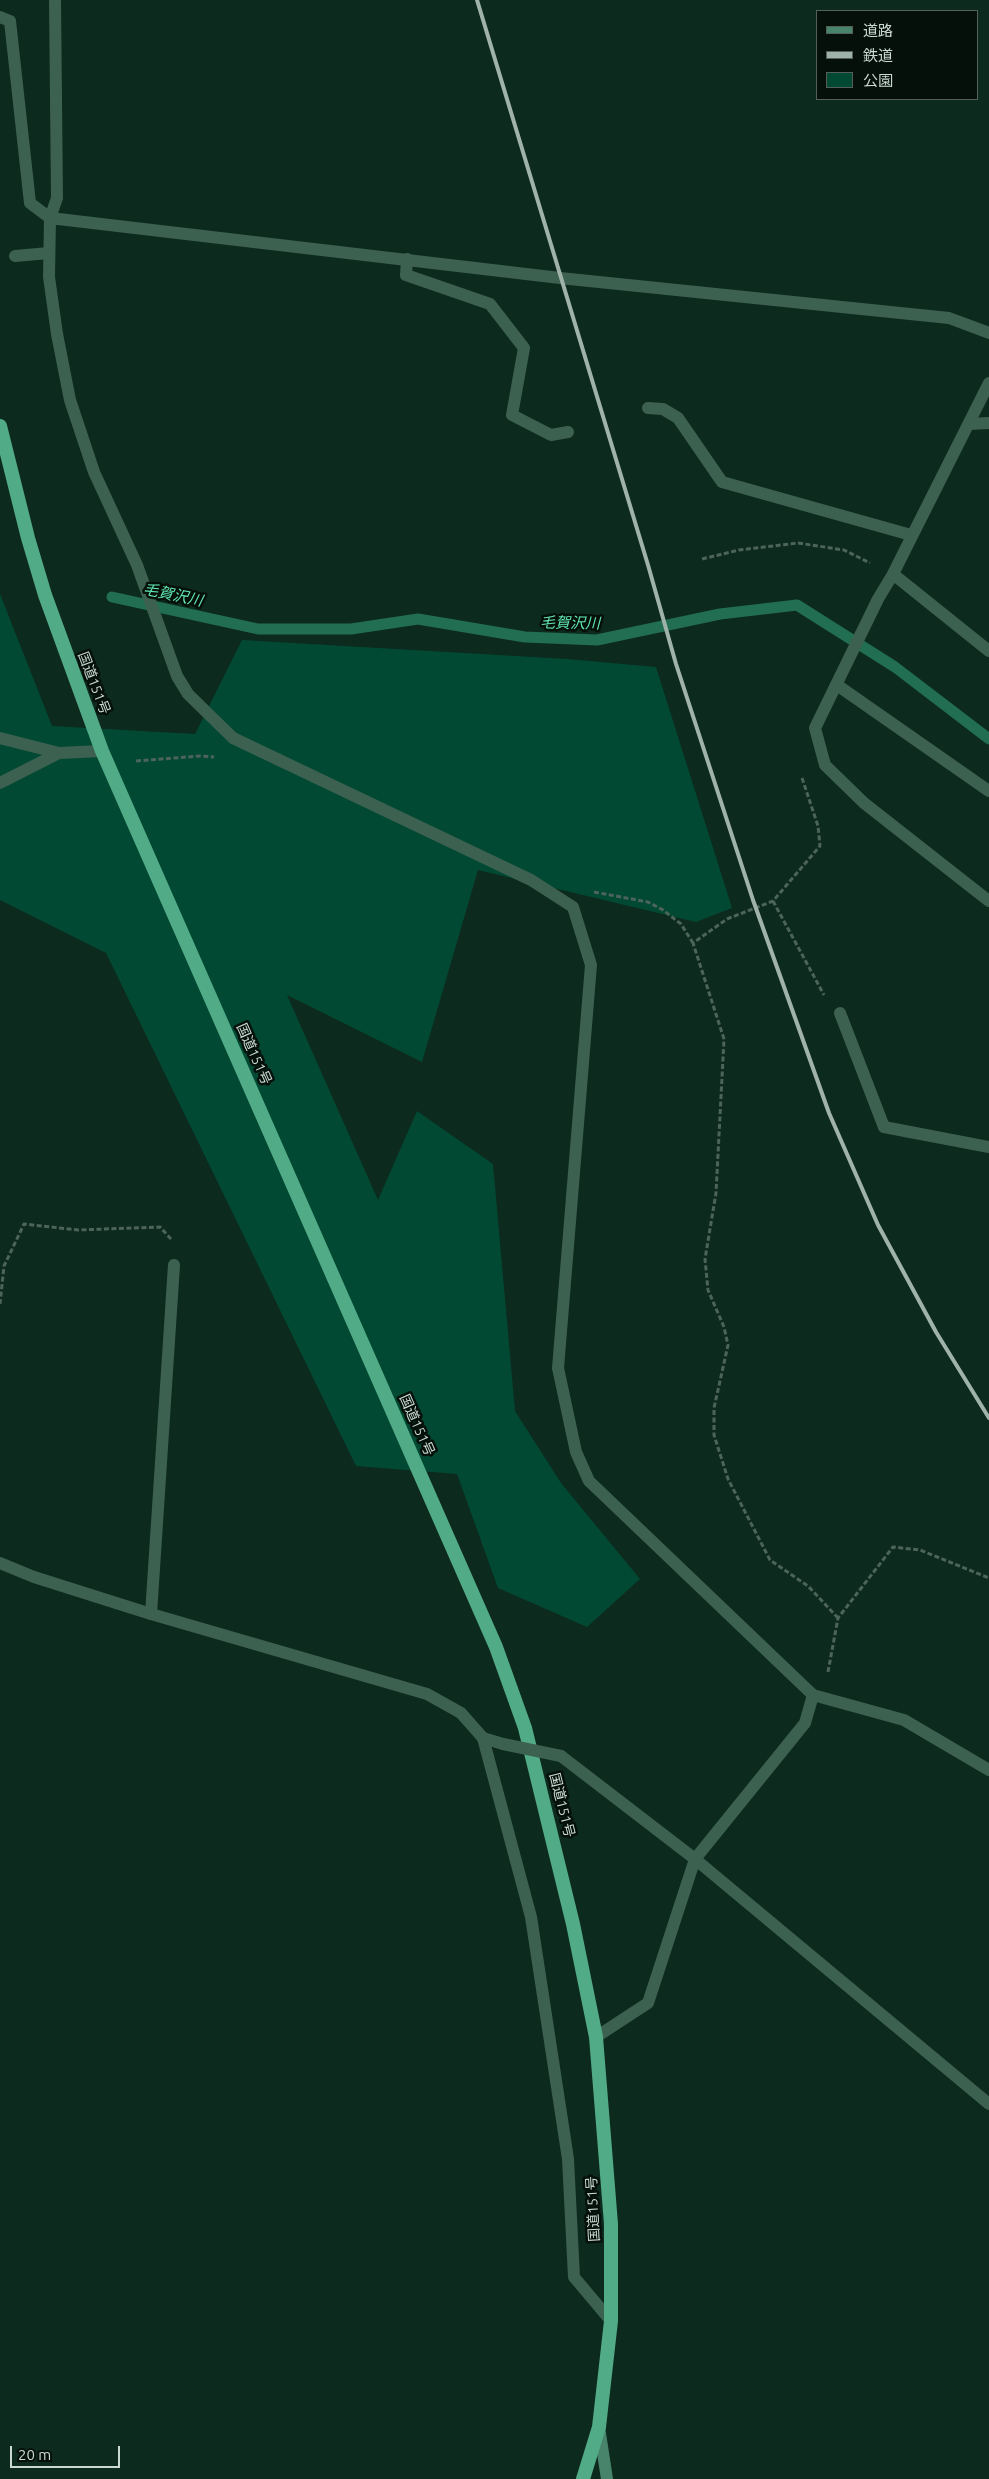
<!DOCTYPE html>
<html>
<head>
<meta charset="utf-8">
<style>
  body { margin:0 }
  #map { position:relative; width:989px; height:2479px; overflow:hidden; background:#0d2a1e; font-family:Ubuntu,"Noto Sans JP",sans-serif }
  canvas { display:block }
  .legend { position:absolute; left:816px; top:10px; width:162px; height:90px; box-sizing:border-box; background:#05100b; border:1px solid #54615b; margin:0; padding:6px 9px; list-style:none; font-size:15px; color:#cadad2 }
  .legend li { display:flex; align-items:center; gap:10px; height:25px }
  .legend b { width:25px; border:1px solid #54615b }
  .scale { position:absolute; left:10px; top:2446px; width:110px; height:22px; box-sizing:border-box; border:2px solid #cadad2; border-top:0; padding-left:6px; font-size:15px; line-height:18px; white-space:nowrap; color:#cadad2; -webkit-text-stroke:4px #05100b; paint-order:stroke }
</style>
</head>
<body>
<div id="map">
<canvas width="989" height="2479"></canvas>
<ul class="legend">
<li><b style="height:6px;background:#48846b"></b>道路</li>
<li><b style="height:6px;background:#a0b3aa"></b>鉄道</li>
<li><b style="height:14px;background:#024933"></b>公園</li>
</ul>
<div class="scale">20 m</div>
</div>
<script>
const context = document.querySelector('canvas').getContext('2d');
context.lineJoin = 'round';
function fill(path, color) { context.fillStyle = color; context.fill(path, 'evenodd'); }
const shape = rows => new Path2D(rows.map(r => 'M' + r).join(''));
function strokePath(path, color, width, dash) { context.strokeStyle = color; context.lineWidth = width; context.lineCap = dash ? 'butt' : 'round'; context.setLineDash(dash || []); context.stroke(path); }
function drawText(font, color, halo, rows, align = 'center') {
  context.font = font + ' Ubuntu,"Noto Sans JP",sans-serif'; context.lineWidth = 5; context.setLineDash([]); context.textBaseline = 'middle'; context.strokeStyle = halo; context.fillStyle = color; for (const [text, x, y, turn = 0] of rows) {
    context.save(); context.translate(x, y); context.rotate((+turn || 0) * Math.PI / 180); context.textAlign = isNaN(turn) ? turn : align; if (halo) context.strokeText(text, 0, 0); context.fillText(text, 0, 0); context.restore();
  }
}
fill(shape([
  [0,594,52,726,195,734,242,640,567,659,656,667,732,908,696,922,478,870,422,1062,287,995,378,1200,417,1111,493,1164,515,1411,561,1483,640,1579,587,1627,498,1588,457,1474,356,1466,106,953,0,900]
]), '#024933');
strokePath(shape([
  [112,597,258,629,351,629,418,619,525,637,597,640,720,614,797,605,895,667,989,739]
]), '#216e52', 11);
strokePath(shape([
  [702,559,739,550,798,543,844,550,870,563],
  [136,761,200,756,214,757],
  [802,778,818,826,820,846,773,901,727,919,693,943,724,1039,716,1193,705,1259,708,1290,724,1327,728,1345,714,1408,714,1435,728,1479,770,1560,808,1586,838,1618],
  [594,892,648,902,663,910,681,924,693,943],
  [773,901,824,995],
  [0,1304,4,1266,24,1224,78,1230,160,1227,171,1239],
  [828,1672,838,1618,893,1547,920,1550,989,1578]
]), '#4c645a', 3, [5, 2.5]);
strokePath(shape([
  [15,256,49,253],
  [407,259,406,275,490,304,524,348,512,415,551,435,568,432],
  [648,408,663,409,678,418,722,482,911,535],
  [969,424,989,423],
  [837,685,989,791],
  [840,1013,884,1127],
  [151,1614,174,1265],
  [813,1695,904,1720,989,1770],
  [483,1738,503,1744],
  [561,1756,695,1859,989,2104]
]), '#3d6151', 12);
strokePath(shape([
  [55,0,57,198,50,218,49,277,57,334,70,400,94,472,137,565,177,676,188,694,233,738,531,880,573,907,591,965,558,1368,576,1452,589,1481,813,1695,805,1723,695,1859,648,2003,596,2037],
  [0,17,10,21,30,203,50,218,560,278,949,318,989,333],
  [989,383,893,574,878,599,815,728,825,765,864,803,989,901],
  [893,574,989,651],
  [0,738,59,753,102,751],
  [0,783,59,753],
  [884,1127,989,1147],
  [0,1563,34,1577,151,1614,427,1694,461,1713,483,1738,531,1917,568,2159,574,2277,611,2321]
]), '#3d6151', 12);
strokePath(shape([
  [599,2427,607,2479]
]), '#48846b', 12);
strokePath(shape([
  [0,426,28,538,45,595,102,751,496,1647,525,1728,573,1924,596,2037,611,2224,611,2321,599,2427,583,2479]
]), '#52ab87', 14);
strokePath(shape([
  [477,0,648,565,676,664,753,900,829,1113,878,1225,936,1332,989,1418]
]), '#a0b3aa', 4);
strokePath(shape([
  [503,1744,561,1756]
]), '#3d6151', 12);
drawText('14px', '#cadad2', '#05100b', [
  ["国道151号",94,683,69],
  ["国道151号",254,1054,66],
  ["国道151号",417,1425,66],
  ["国道151号",562,1805,76],
  ["国道151号",593,2209,-93]
]);
drawText('italic 15px', '#61e7b3', '#05100b', [
  ["毛賀沢川",173,595,12],
  ["毛賀沢川",570,623,1]
]);
</script>
</body>
</html>
